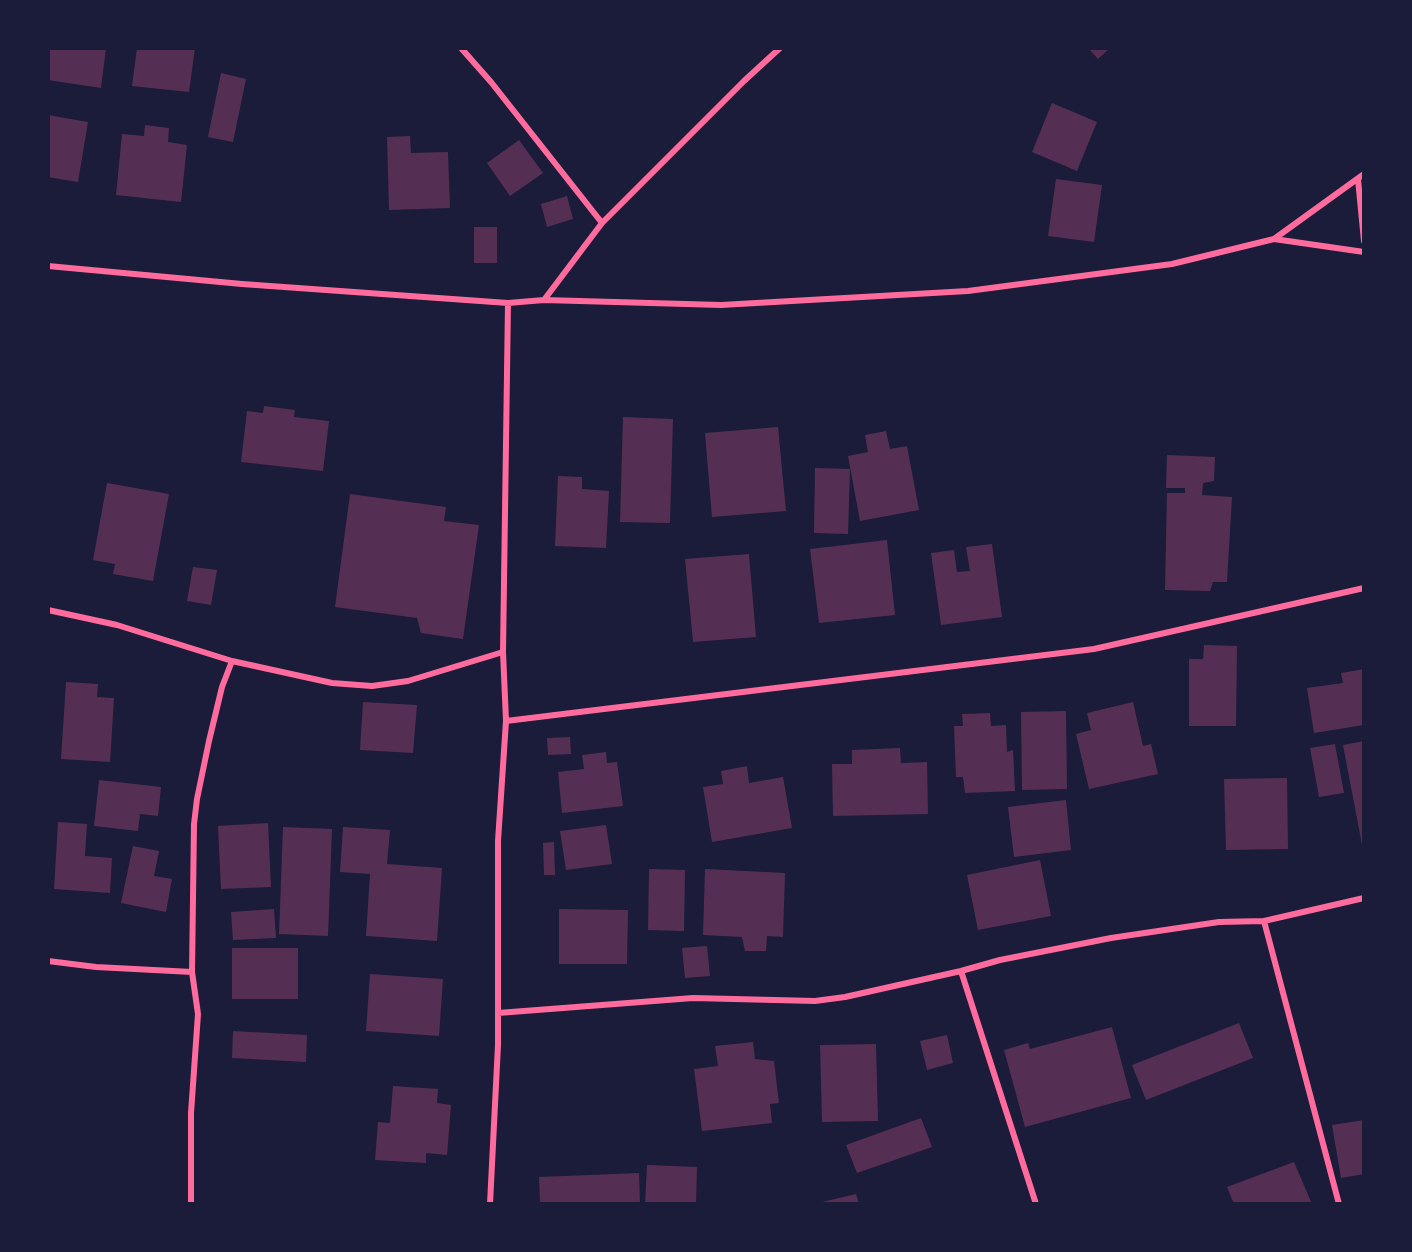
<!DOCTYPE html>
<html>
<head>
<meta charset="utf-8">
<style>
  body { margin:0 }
  #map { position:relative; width:1412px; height:1252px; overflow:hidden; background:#1b1b3a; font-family:Raleway,sans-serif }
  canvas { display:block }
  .frame { position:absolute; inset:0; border:50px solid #1b1b3a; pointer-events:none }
</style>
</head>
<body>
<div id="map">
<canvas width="1412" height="1252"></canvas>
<div class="frame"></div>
</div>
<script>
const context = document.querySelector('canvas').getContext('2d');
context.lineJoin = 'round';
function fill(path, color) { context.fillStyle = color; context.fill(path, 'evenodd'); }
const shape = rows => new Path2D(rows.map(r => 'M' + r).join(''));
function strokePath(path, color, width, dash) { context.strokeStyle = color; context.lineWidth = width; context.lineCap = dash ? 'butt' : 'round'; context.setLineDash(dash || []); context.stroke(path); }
fill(shape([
  [48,48,106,48,101,88,48,80],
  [137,48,195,48,189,92,132,86],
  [1088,48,1110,48,1098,59],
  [221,73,246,79,233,142,208,137],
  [1052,103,1097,122,1077,171,1032,152],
  [48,115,88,122,78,182,48,177],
  [145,125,169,128,168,142,187,145,181,202,116,195,122,134,144,136],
  [410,136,411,153,448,152,450,208,389,210,387,137],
  [519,140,543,173,510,196,487,163],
  [1056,179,1102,185,1094,242,1048,236],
  [567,196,573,219,547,227,541,204],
  [474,227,497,227,497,263,474,263],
  [264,406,295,410,294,417,329,421,323,471,241,462,247,411,263,413],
  [623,417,673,419,670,523,620,522],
  [778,427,786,511,712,517,705,433],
  [886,431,890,449,907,446,919,510,860,521,848,456,868,452,865,435],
  [1167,455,1215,457,1214,481,1203,483,1202,495,1232,497,1227,582,1213,582,1210,591,1165,590,1167,493,1185,493,1185,488,1166,488],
  [815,468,850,469,848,534,814,533],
  [558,476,582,477,582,489,609,491,606,548,555,546],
  [107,483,169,494,153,581,113,574,115,564,93,560],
  [350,494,446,507,444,521,479,525,463,639,421,633,417,618,335,607],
  [887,540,895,615,819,623,810,549],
  [992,544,1002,617,941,625,931,553,954,550,957,572,970,571,966,547],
  [749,554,756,637,693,642,685,559],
  [193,567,217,570,211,605,187,601],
  [1204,645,1237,646,1236,726,1189,726,1189,659,1203,659],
  [1364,669,1364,725,1314,733,1307,688,1343,683,1341,673],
  [66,682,98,684,97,697,114,698,110,762,61,759],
  [363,702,417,705,413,753,360,750],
  [1133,702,1143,746,1151,744,1158,774,1089,789,1076,734,1091,730,1087,713],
  [1066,711,1067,789,1022,790,1021,712],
  [990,713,991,726,1006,725,1007,752,1013,750,1015,791,965,793,963,777,956,777,954,726,963,726,962,714],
  [570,737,571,754,548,755,547,738],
  [1364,741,1364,850,1363,850,1343,745],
  [1335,744,1344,793,1319,797,1310,748],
  [900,748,901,763,927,762,928,814,833,816,832,764,852,764,852,750],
  [606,752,607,763,617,762,623,806,562,813,558,772,584,769,582,755],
  [747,766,749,783,783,777,792,828,712,842,703,787,723,784,721,771],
  [1287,778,1288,849,1226,850,1224,779],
  [99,780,161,787,158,816,140,814,138,831,94,826],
  [1066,800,1071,850,1014,857,1008,807],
  [58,822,87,824,85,856,112,858,110,893,54,889],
  [268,823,271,887,221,889,218,826],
  [606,825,612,864,566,870,560,831],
  [283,827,332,829,328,936,279,934],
  [343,827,390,830,387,864,442,868,437,941,366,936,370,874,340,872],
  [554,842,555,875,544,875,543,843],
  [133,846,159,851,154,876,172,879,166,912,121,903],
  [1040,860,1051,916,978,930,967,875],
  [649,869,685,870,684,931,648,930],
  [705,869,785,873,783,937,767,936,766,951,745,951,742,937,703,935],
  [274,909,276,938,233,940,231,912],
  [559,909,628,910,627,964,559,964],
  [707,946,710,976,685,978,682,948],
  [232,948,298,948,298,999,232,999],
  [370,974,443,979,439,1036,366,1031],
  [1239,1023,1253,1058,1146,1100,1132,1065],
  [1112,1027,1131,1098,1025,1127,1004,1050,1028,1043,1030,1049],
  [233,1031,307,1035,306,1062,232,1058],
  [947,1035,953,1063,927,1070,920,1041],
  [753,1042,755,1059,774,1061,779,1103,770,1104,772,1123,702,1131,694,1069,718,1066,715,1046],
  [876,1044,878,1121,822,1122,820,1045],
  [393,1086,438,1089,437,1103,451,1105,447,1155,426,1153,426,1163,375,1160,378,1122,390,1123],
  [921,1118,932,1147,857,1173,846,1145],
  [1364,1120,1364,1174,1341,1178,1332,1125],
  [1294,1162,1312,1204,1234,1204,1227,1187],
  [647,1165,697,1167,696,1204,645,1204],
  [639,1173,640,1204,540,1204,539,1177],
  [856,1194,859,1204,818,1204,818,1203]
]), '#542f53');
strokePath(shape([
  [461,48,491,82,602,223],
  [1358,179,1364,241],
  [1274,239,1364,252],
  [48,266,242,284,508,303,544,300,721,305,968,291,1172,264,1274,239,1364,174],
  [544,300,602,223,744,81,780,48],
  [48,610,117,625,232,661,332,683,372,686,408,681,503,652],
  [506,721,1094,649,1364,588],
  [1264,921,1339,1204],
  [48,961,96,967,192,972],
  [961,971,1036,1204],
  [498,1013,693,998,815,1001,845,997,961,971,1000,960,1111,938,1219,922,1264,921,1364,898],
  [191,1204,191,1113,198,1014,192,972,194,824,197,799,209,741,222,687,232,661],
  [490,1204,498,1045,498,841,506,721,503,652,508,303]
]), '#ff6b9d', 6);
</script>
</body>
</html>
